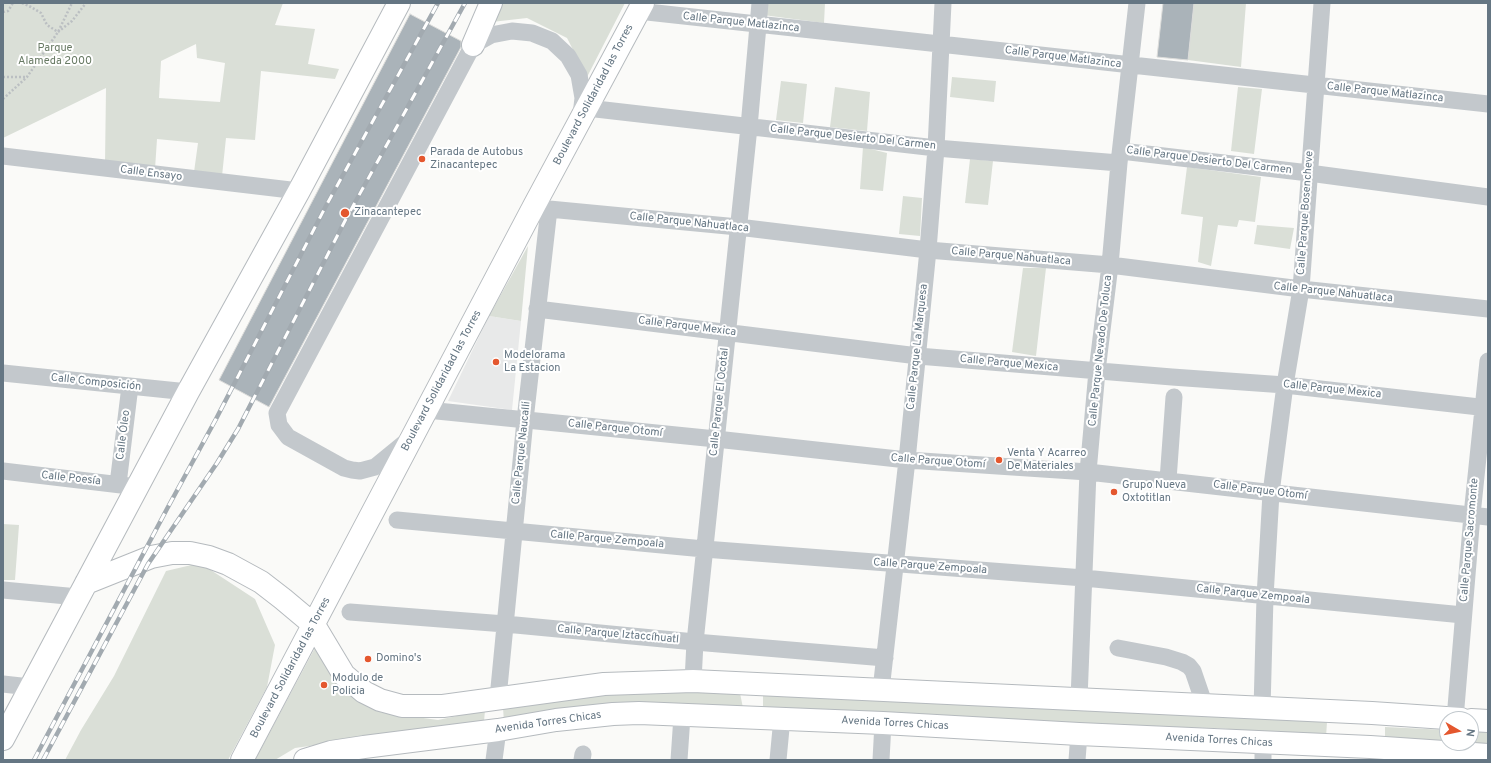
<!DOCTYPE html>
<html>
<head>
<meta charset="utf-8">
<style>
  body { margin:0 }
  #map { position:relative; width:1491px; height:763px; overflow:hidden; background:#fafaf8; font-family:Overpass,sans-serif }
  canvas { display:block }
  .frame { position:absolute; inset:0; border:4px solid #657683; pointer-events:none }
  .north { position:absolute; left:1439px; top:711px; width:40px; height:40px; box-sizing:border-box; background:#fff; border:1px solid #c1c8cd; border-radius:50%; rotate:99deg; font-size:11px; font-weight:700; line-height:16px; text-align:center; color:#657683 }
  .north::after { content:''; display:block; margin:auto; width:14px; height:18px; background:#e4572e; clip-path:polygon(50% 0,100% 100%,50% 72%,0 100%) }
</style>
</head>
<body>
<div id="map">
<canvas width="1491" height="763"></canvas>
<div class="frame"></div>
<div class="north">N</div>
</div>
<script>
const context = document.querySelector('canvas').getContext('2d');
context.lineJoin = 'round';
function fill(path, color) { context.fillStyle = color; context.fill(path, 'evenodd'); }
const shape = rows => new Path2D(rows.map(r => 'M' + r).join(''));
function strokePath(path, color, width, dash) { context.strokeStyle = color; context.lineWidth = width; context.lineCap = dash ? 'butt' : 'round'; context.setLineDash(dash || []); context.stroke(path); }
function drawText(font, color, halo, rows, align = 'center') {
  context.font = font + ' Overpass,sans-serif'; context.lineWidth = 4; context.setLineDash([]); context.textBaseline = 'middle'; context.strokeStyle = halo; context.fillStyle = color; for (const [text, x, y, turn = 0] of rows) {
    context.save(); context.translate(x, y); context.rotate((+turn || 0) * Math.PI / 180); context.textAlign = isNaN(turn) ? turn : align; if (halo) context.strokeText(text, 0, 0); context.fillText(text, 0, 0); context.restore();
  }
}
fill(shape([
  [489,316,521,321,512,410,448,401]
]), '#e8e9e9');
fill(shape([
  [3,3,283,3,275,25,315,29,308,64,339,69,335,79,261,71,255,140,226,138,222,176,194,172,198,143,157,139,155,169,105,163,106,88,3,138],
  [196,44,197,58,225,63,220,102,159,98,161,61],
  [485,3,625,3,587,77,567,38,527,18,474,24],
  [764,3,825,3,824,23,763,15],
  [1194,3,1246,3,1241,67,1188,60],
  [952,77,996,81,994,102,950,97],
  [781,81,807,84,803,123,776,120],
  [835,87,870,92,867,131,830,127],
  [1238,87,1262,89,1254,154,1231,151],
  [863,147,887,153,883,191,860,189],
  [970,159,993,161,988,205,965,203],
  [1187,167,1261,177,1255,222,1239,220,1237,227,1218,225,1211,266,1198,262,1203,217,1181,214],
  [903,196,922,198,920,236,899,234],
  [1257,225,1294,228,1290,249,1254,244],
  [528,246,521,321,489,316],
  [1023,268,1046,268,1036,356,1012,352],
  [3,524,19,525,15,580,3,580],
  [200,563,255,599,275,645,267,687,228,760,65,760,81,730,114,676,166,571],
  [316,646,344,689,380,712,438,720,485,710,484,722,295,748,275,760,255,760],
  [604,691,740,693,743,708,504,722,503,708],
  [763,694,1327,722,1326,737,1217,728,1064,726,763,710],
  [1385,727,1447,730,1447,743,1471,743,1471,731,1488,731,1488,748,1385,743]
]), '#dadfd7');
const building = shape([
  [1163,3,1194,3,1188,60,1157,57,1163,3],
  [410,14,461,41,461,47,269,407,219,380,410,14]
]);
fill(building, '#aab3b9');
strokePath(building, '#dcdcda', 1);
const major = shape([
  [473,45,491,3],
  [86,583,151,557,172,553,190,553,209,557,228,564,261,582,283,599,314,625,344,675,364,692,380,700,402,706,443,706,604,684,693,681,1372,713,1461,719],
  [1471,720,1488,721],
  [3,739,188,392,299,191,399,3],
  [242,760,534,206,643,3],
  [305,760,331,752,364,747,498,730,556,720,613,714,639,713,883,723,1079,734,1370,747,1488,755]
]);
strokePath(major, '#b5babe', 24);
strokePath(shape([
  [22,3,31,7,41,13,47,25,58,32,72,21,86,3],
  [3,12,8,11,13,3],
  [3,77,26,77],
  [3,99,27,77,58,32,72,3]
]), '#bbbfc2', 2.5, [2, 2]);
strokePath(shape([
  [638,11,1488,104],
  [587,108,936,148,1119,163],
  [1121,151,1309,173,1488,197],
  [3,156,299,191],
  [534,206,549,209,738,227,928,250,1110,265,1301,289,1488,309],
  [537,309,918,356,1172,377,1285,385,1488,408],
  [3,373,188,392],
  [427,410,716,439,907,460,1088,472,1488,517],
  [408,440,375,467,360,471,352,470,344,468,288,437,279,425,277,413,473,45,491,35,512,31,532,33,552,41,568,56,579,75,583,98,581,115],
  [3,471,138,487],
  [1168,480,1174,397],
  [118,484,130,386],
  [397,520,704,549,1084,578,1463,615],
  [3,590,78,597],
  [350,612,505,624,695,642,885,658],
  [1118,648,1166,657,1182,662,1189,666,1193,671,1205,706],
  [693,681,695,642,749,127,760,3],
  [3,684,30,687],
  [881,690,907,460,928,250,936,148,943,3],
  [498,698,525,420,549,209],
  [1079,699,1088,472,1097,371,1110,265,1119,163,1137,3],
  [1262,709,1265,597,1271,493,1285,385,1301,289,1322,3],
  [1455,719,1472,515,1488,361],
  [494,760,498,730],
  [582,760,583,754],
  [679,760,682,716],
  [778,760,782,718],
  [881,760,883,723],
  [1077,760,1079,734],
  [1263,760,1263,743]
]), '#c3c8cc', 17);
strokePath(major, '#fff', 22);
const rail = shape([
  [34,760,168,507,216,419,327,204,438,3],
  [43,760,148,564,217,463,238,429,347,217,465,3]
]);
strokePath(rail, '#a2aab0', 4.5);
strokePath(rail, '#fff', 3, [9]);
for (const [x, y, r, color] of [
  [422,159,4,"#e4572e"],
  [345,213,5,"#e4572e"],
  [496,362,4,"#e4572e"],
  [999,460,4,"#e4572e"],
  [1114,492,4,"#e4572e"],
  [368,659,4,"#e4572e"],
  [324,685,4,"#e4572e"]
]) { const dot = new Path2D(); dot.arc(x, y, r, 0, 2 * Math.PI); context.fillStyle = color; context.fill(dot); strokePath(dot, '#fff', 1.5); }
drawText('11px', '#657683', '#fff', [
  ["Calle Parque Matlazinca",741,23,6],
  ["Calle Parque Matlazinca",1063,58,7],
  ["Calle Parque Matlazinca",1385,93,6],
  ["Boulevard Solidaridad las Torres",594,95,-62],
  ["Calle Parque Desierto Del Carmen",853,138,6],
  ["Calle Parque Desierto Del Carmen",1209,161,7],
  ["Calle Ensayo",151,174,7],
  ["Calle Parque Bosencheve",1306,213,-86],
  ["Calle Parque Nahuatlaca",689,223,6],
  ["Calle Parque Nahuatlaca",1011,257,5],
  ["Calle Parque Nahuatlaca",1333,293,6],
  ["Calle Parque Mexica",687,327,7],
  ["Calle Parque La Marquesa",918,347,-84],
  ["Calle Parque Nevado De Toluca",1101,351,-84],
  ["Calle Parque Mexica",1009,364,5],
  ["Boulevard Solidaridad las Torres",442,381,-62],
  ["Calle Composición",96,383,6],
  ["Calle Parque Mexica",1332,390,6],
  ["Calle Parque El Ocotal",720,402,-84],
  ["Calle Parque Otomí",615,429,6],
  ["Calle Óleo",124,435,-83],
  ["Calle Parque Naucalli",522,453,-84],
  ["Calle Parque Otomí",938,462,4],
  ["Calle Poesía",71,479,6],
  ["Calle Parque Otomí",1260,491,7],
  ["Calle Parque Zempoala",607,540,5],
  ["Calle Parque Sacromonte",1470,540,-85],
  ["Calle Parque Zempoala",930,567,4],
  ["Calle Parque Zempoala",1253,595,6],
  ["Calle Parque Iztaccíhuatl",618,635,5],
  ["Boulevard Solidaridad las Torres",291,668,-62],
  ["Avenida Torres Chicas",548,723,-8],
  ["Avenida Torres Chicas",895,724,3],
  ["Avenida Torres Chicas",1219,741,3]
]);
drawText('11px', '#687a64', '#fff', [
  ["Parque",55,49],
  ["Alameda 2000",55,62]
]);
drawText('11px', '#657683', '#fff', [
  ["Parada de Autobus",430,153],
  ["Zinacantepec",430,166],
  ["Zinacantepec",354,213],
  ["Modelorama",504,356],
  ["La Estacion",504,369],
  ["Venta Y Acarreo",1007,454],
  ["De Materiales",1007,467],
  ["Grupo Nueva",1122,486],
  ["Oxtotitlan",1122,499],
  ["Domino's",376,659],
  ["Modulo de",332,679],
  ["Policia",332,692]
], 'left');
</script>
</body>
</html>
